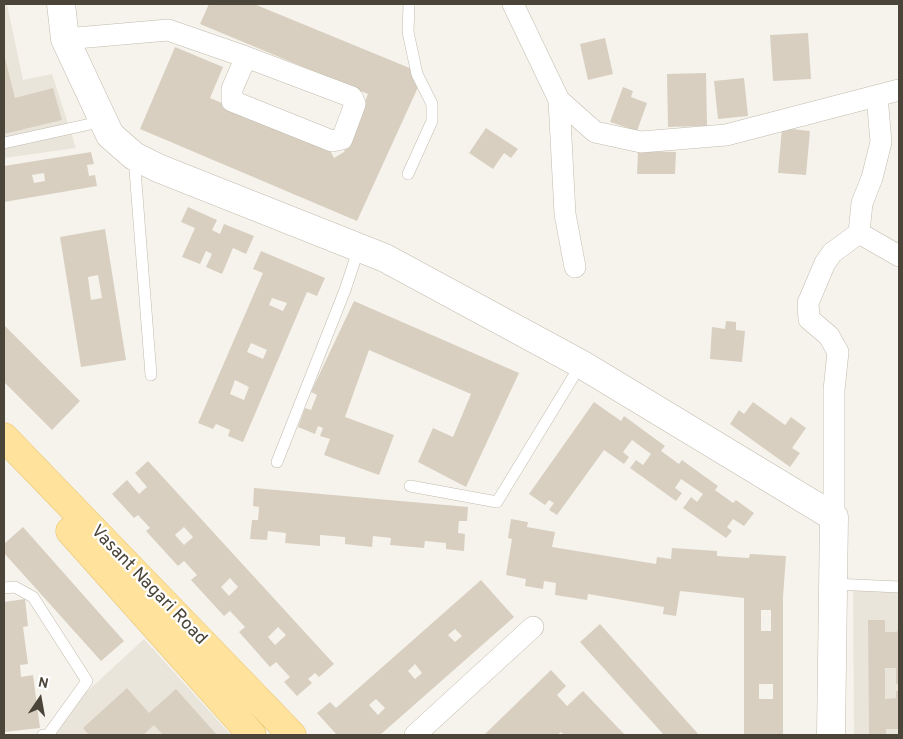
<!DOCTYPE html>
<html>
<head>
<meta charset="utf-8">
<style>
  body { margin:0 }
  #map { position:relative; width:903px; height:739px; overflow:hidden; background:#f6f3ec; font-family:Overpass,sans-serif }
  canvas { display:block }
  .frame { position:absolute; inset:0; border:5px solid #4b4439; pointer-events:none }
  .north { position:absolute; left:15px; top:674px; width:50px; height:50px; -webkit-text-stroke:4px #fff; paint-order:stroke; rotate:12deg; font-size:14px; font-weight:700; line-height:20px; text-align:center; color:#4b4439 }
  .north::after { content:''; display:block; margin:auto; width:18px; height:22px; background:#4b4439; clip-path:polygon(50% 0,100% 100%,50% 72%,0 100%) }
</style>
</head>
<body>
<div id="map">
<canvas width="903" height="739"></canvas>
<div class="frame"></div>
<div class="north">N</div>
</div>
<script>
const context = document.querySelector('canvas').getContext('2d');
context.lineJoin = 'round';
function fill(path, color) { context.fillStyle = color; context.fill(path, 'evenodd'); }
const shape = rows => new Path2D(rows.map(r => 'M' + r).join(''));
function strokePath(path, color, width, dash) { context.strokeStyle = color; context.lineWidth = width; context.lineCap = dash ? 'butt' : 'round'; context.setLineDash(dash || []); context.stroke(path); }
function drawText(font, color, halo, rows, align = 'center') {
  context.font = font + ' Overpass,sans-serif'; context.lineWidth = 4.5; context.setLineDash([]); context.textBaseline = 'middle'; context.strokeStyle = halo; context.fillStyle = color; for (const [text, x, y, turn = 0] of rows) {
    context.save(); context.translate(x, y); context.rotate((+turn || 0) * Math.PI / 180); context.textAlign = isNaN(turn) ? turn : align; if (halo) context.strokeText(text, 0, 0); context.fillText(text, 0, 0); context.restore();
  }
}
fill(shape([
  [4,4,7,4,23,80,52,74,76,148,4,158],
  [853,589,899,589,899,735,854,735],
  [144,639,231,735,40,735]
]), '#eae5da');
fill(shape([
  [209,4,254,4,412,69,419,85,357,221,140,129,175,47,223,67,210,98,329,148,334,158,344,152,368,94,200,24],
  [808,33,811,79,773,81,770,35],
  [605,38,613,74,588,80,580,44],
  [4,54,15,98,53,88,62,120,4,134],
  [706,73,707,126,668,127,667,74],
  [744,78,748,116,718,119,714,81],
  [623,87,633,91,631,97,647,103,637,131,610,122],
  [486,128,518,149,511,158,504,153,493,169,469,153],
  [782,128,810,131,806,175,778,173],
  [638,151,676,152,675,174,637,174],
  [91,152,94,164,87,165,89,176,95,175,97,186,4,202,4,166],
  [44,173,45,181,34,183,32,175],
  [188,207,217,220,212,230,220,234,224,224,254,236,246,254,233,248,222,274,206,267,212,254,206,251,200,264,182,257,195,228,181,222],
  [105,229,126,360,81,367,60,237],
  [98,275,102,298,91,300,88,277],
  [261,251,325,278,317,296,307,292,243,442,228,436,230,430,216,424,213,429,198,423,263,273,253,269],
  [272,298,287,303,283,311,269,305],
  [251,343,267,350,263,359,247,352],
  [235,380,249,387,244,400,230,394],
  [354,301,519,373,466,487,418,462,433,428,453,437,471,394,369,350,345,417,394,435,379,475,324,455,330,439,320,436,323,428,318,426,315,434,298,427,305,408,311,410,317,395,311,392],
  [726,321,736,322,736,330,745,331,742,362,710,359,712,327,725,329],
  [4,325,80,401,52,430,4,382],
  [594,402,621,421,624,416,665,446,661,451,679,464,682,460,718,486,715,490,733,503,736,500,754,513,744,526,733,519,727,527,732,531,726,538,683,508,691,497,697,502,703,494,681,479,675,488,682,493,676,501,630,468,636,460,643,465,651,454,632,440,623,452,629,457,624,464,604,450,557,515,549,510,554,503,549,500,545,505,529,494],
  [753,402,785,425,791,417,806,428,792,448,800,453,790,467,730,424,739,410,744,414],
  [148,461,334,664,319,677,315,673,308,679,312,683,297,696,284,682,290,677,276,662,270,667,239,632,245,627,230,611,224,616,191,580,197,575,184,561,178,566,146,531,150,528,138,515,134,518,112,494,127,480,139,494,147,487,135,473],
  [184,527,193,537,184,545,175,535],
  [230,578,238,587,229,596,221,587],
  [278,627,286,635,275,645,268,637],
  [254,488,468,507,467,521,459,521,458,533,465,534,464,551,446,549,446,543,425,541,424,548,390,545,391,538,373,536,372,547,345,544,345,537,320,535,320,546,285,543,286,533,268,531,267,540,250,539,252,520,258,520,259,507,253,506],
  [511,519,528,522,527,527,555,532,552,547,656,564,657,557,671,559,672,548,717,551,717,556,749,558,750,554,786,556,783,597,783,735,744,735,744,598,680,591,676,616,663,614,664,607,588,594,587,600,555,595,556,583,544,581,543,589,525,586,526,579,506,575,512,539,508,538],
  [761,610,771,610,771,631,761,631],
  [759,684,773,684,773,699,759,699],
  [23,527,124,641,101,661,4,553,4,544],
  [481,580,514,617,380,735,337,735,317,713,330,702,336,708],
  [455,629,462,636,455,642,448,635],
  [415,664,422,673,415,679,408,671],
  [376,699,385,708,378,715,369,705],
  [25,599,28,626,23,627,28,664,20,665,21,677,33,675,40,728,4,732,4,602],
  [868,620,885,620,885,632,897,632,899,626,899,684,896,684,896,668,885,668,885,699,896,698,896,691,899,691,899,729,886,729,886,735,869,735],
  [600,624,699,735,664,735,580,642],
  [551,670,566,686,557,695,567,706,583,691,625,735,564,735,561,732,557,735,484,735],
  [127,688,149,713,176,689,217,735,163,735,154,725,143,735,89,735,83,728]
]), '#d8cfc1');
const service = shape([
  [4,143,104,121],
  [134,157,151,375],
  [408,174,432,121,432,104,417,74,408,32,409,4],
  [277,462,345,290,359,248],
  [410,486,497,502,581,364],
  [834,584,899,587],
  [4,588,15,587,33,597,87,681,48,735,43,735]
]);
const minor = shape([
  [513,4,559,100,595,132,641,142,726,135,899,90],
  [65,39,168,30,246,57,352,97,355,104,342,139,332,141,232,101,232,89,246,57],
  [559,100,565,214,575,267],
  [859,233,899,256],
  [834,517,834,390,838,352,829,336,809,319,808,303,825,263,832,253,859,233,862,203,872,178,881,142,877,96],
  [415,735,533,627]
]);
const tertiary = shape([
  [61,4,65,39,110,135,134,156,158,168,385,258,581,364,834,517,831,735]
]);
const primary = shape([
  [4,437,292,735],
  [70,531,252,735]
]);
strokePath(service, '#c2bbae', 12);
strokePath(minor, '#c2bbae', 22);
strokePath(tertiary, '#c2bbae', 29);
strokePath(primary, '#e6c16a', 29);
strokePath(service, '#fff', 11);
strokePath(minor, '#fff', 21);
strokePath(tertiary, '#fff', 28);
strokePath(primary, '#ffe39c', 28);
drawText('18px', '#4b4439', '#fff', [
  ["Vasant Nagari Road",148,586,46]
]);
</script>
</body>
</html>
